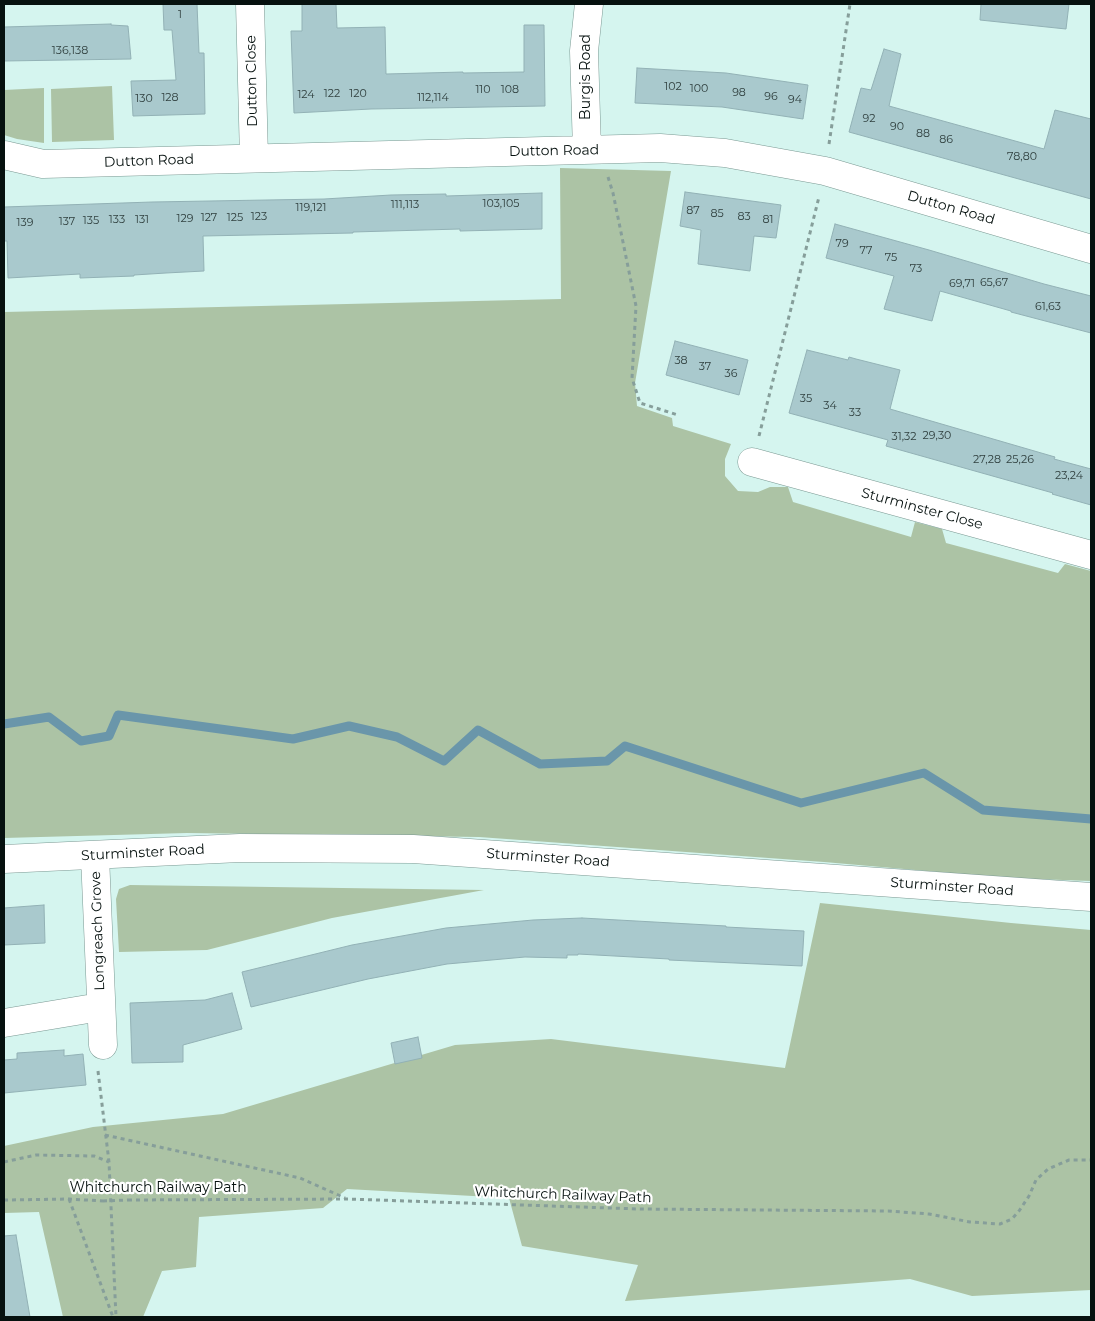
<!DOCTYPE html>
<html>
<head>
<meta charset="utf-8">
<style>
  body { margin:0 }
  #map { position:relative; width:1095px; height:1321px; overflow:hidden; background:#d5f5ef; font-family:Montserrat,sans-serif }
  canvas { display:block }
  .frame { position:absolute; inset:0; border:5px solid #06110f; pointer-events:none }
</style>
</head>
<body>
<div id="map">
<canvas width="1095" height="1321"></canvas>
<div class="frame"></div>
</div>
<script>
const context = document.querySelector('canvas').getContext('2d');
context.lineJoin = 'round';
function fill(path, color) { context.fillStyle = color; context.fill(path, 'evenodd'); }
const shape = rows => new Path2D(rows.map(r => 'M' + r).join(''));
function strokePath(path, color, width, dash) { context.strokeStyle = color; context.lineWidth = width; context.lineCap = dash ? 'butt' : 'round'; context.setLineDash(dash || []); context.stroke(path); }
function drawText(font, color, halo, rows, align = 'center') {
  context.font = font + ' Montserrat,sans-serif'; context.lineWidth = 4.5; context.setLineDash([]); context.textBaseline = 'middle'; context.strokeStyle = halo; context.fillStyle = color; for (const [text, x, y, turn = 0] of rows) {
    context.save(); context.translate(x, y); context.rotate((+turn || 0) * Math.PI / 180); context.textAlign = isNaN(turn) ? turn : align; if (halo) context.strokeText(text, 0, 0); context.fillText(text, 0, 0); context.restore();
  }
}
fill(shape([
  [112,86,114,140,52,142,51,89],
  [44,88,44,143,17,139,4,135,4,90],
  [560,168,671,171,635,383,637,406,672,418,673,426,731,444,725,459,725,476,738,491,758,492,770,487,788,487,793,502,911,537,915,522,942,529,946,543,1058,573,1065,564,1091,571,1091,881,1007,878,824,862,479,837,187,833,4,838,4,312,561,299],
  [130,885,201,886,484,890,332,918,207,950,119,952,116,899,119,889],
  [820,903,1011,923,1091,930,1091,1290,972,1296,910,1279,625,1301,638,1265,522,1246,509,1198,347,1189,323,1208,199,1217,196,1267,162,1271,143,1317,63,1317,39,1212,4,1213,4,1146,93,1127,223,1114,455,1045,551,1039,785,1068]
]), '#acc3a5');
strokePath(shape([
  [4,724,49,717,81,741,109,736,118,715,293,739,349,726,397,737,444,761,478,730,540,764,607,761,625,746,801,803,924,773,983,810,1091,819]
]), '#6a96aa', 9);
const building = shape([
  [163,4,197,4,199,53,204,53,205,114,133,116,131,81,176,80,172,30,164,30,163,4],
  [302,4,336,4,337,28,385,27,386,74,463,72,463,73,524,72,524,25,544,25,545,106,371,109,294,113,291,31,302,31,302,4],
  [981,4,1069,4,1066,29,980,20,981,4],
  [111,24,111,25,128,26,131,59,4,61,4,27,111,24],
  [884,49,901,54,889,106,1044,149,1055,110,1091,119,1091,199,849,132,861,88,871,90,884,49],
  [637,68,726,73,808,85,803,119,722,107,635,103,637,68],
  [685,192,781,205,776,238,754,236,750,271,698,264,701,230,680,226,685,192],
  [542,193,542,229,460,231,460,229,353,232,353,233,203,236,204,271,166,273,134,275,134,276,80,278,80,274,8,278,7,241,4,241,4,207,152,202,324,199,391,195,446,194,446,196,542,193],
  [835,224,929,250,1044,284,1091,296,1091,333,1011,312,1011,311,940,291,932,321,884,309,894,276,826,258,835,224],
  [675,341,748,360,739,395,666,375,675,341],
  [807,350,848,360,849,357,856,359,900,370,890,409,1055,457,1054,459,1091,469,1091,505,1052,494,1053,493,886,446,888,440,789,413,807,350],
  [44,905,45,943,4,945,4,908,44,905],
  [582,918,726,926,726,927,804,931,802,966,669,960,669,959,578,954,578,955,567,955,567,958,525,957,447,964,368,979,251,1007,242,972,352,945,446,928,533,920,582,918],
  [232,993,242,1029,183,1045,183,1062,132,1063,130,1003,205,1000,232,993],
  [418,1037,422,1058,395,1064,391,1043,418,1037],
  [64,1050,64,1056,83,1054,86,1085,4,1093,4,1060,17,1059,17,1053,64,1050],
  [16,1235,30,1317,4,1317,4,1236,16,1235]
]);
fill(building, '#a9c9cd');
strokePath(building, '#92b1b5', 1);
const street = shape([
  [250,4,254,158],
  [587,150,584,51,589,4],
  [4,155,43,164,660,148,725,153,825,171,1091,249],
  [752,462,1091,555],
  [95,856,103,1045],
  [4,1023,100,1007]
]);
const secondary = shape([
  [4,859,240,848,413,849,1091,897]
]);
strokePath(street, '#7b9993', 29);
strokePath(secondary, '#7b9993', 29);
strokePath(shape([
  [829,144,850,4],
  [608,177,613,193,636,306,632,378,640,403,678,415],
  [759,436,819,197],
  [98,1071,109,1162,116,1317],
  [105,1135,300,1178,345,1198],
  [4,1162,36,1155,94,1156,109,1162],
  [69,1199,113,1317],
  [4,1200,69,1199,103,1201],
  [128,1200,348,1199,639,1209,888,1211,929,1214,970,1222,1000,1224,1012,1219,1019,1211,1029,1196,1036,1180,1048,1169,1069,1160,1091,1160]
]), '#869e9a', 3, [4, 4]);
strokePath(street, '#fff', 28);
strokePath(secondary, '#fff', 28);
strokePath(shape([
  [103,1201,128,1200]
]), '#869e9a', 3, [4, 4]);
drawText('11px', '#2f3f3e', null, [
  ["1",180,15],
  ["136,138",70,51],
  ["102",673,87],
  ["100",699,89],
  ["110",483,90],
  ["108",510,90],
  ["98",739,93],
  ["122",332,94],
  ["120",358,94],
  ["124",306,95],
  ["96",771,97],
  ["128",170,98],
  ["112,114",433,98],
  ["130",144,99],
  ["94",795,100],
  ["92",869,119],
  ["90",897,127],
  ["88",923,134],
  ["86",946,140],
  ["78,80",1022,157],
  ["103,105",501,204],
  ["111,113",405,205],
  ["119,121",311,208],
  ["87",693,211],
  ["85",717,214],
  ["123",259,217],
  ["83",744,217],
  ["127",209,218],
  ["125",235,218],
  ["129",185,219],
  ["133",117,220],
  ["131",142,220],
  ["81",768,220],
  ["135",91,221],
  ["137",67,222],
  ["139",25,223],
  ["79",842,244],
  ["77",866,251],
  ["75",891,258],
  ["73",916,269],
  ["65,67",994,283],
  ["69,71",962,284],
  ["61,63",1048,307],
  ["38",681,361],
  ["37",705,367],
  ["36",731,374],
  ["35",806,399],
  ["34",830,406],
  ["33",855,413],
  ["29,30",937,436],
  ["31,32",904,437],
  ["27,28",987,460],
  ["25,26",1020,460],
  ["23,24",1069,476]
]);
drawText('14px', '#06110f', '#fff', [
  ["Burgis Road",586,77,-90],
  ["Dutton Close",252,81,-91],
  ["Dutton Road",554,151,-1],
  ["Dutton Road",149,161,-2],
  ["Dutton Road",951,208,16],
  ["Sturminster Close",922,509,15],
  ["Sturminster Road",143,853,-3],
  ["Sturminster Road",548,858,4],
  ["Sturminster Road",952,887,4],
  ["Longreach Grove",98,931,-92],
  ["Whitchurch Railway Path",158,1188],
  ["Whitchurch Railway Path",563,1195,2]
]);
</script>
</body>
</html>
